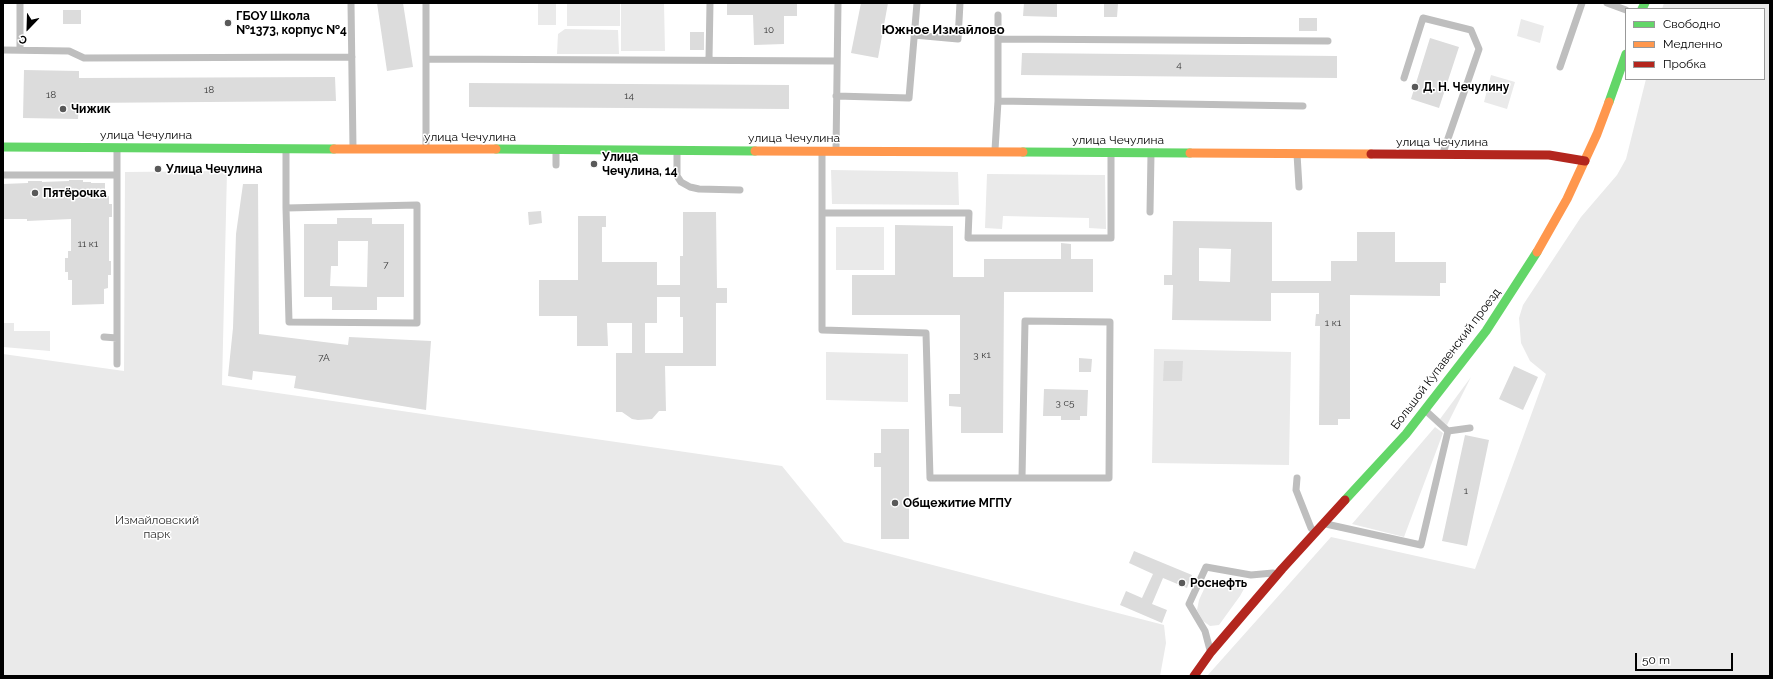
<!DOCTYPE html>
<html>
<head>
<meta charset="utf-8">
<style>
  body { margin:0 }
  #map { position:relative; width:1773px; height:679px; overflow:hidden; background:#fff; font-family:Raleway,sans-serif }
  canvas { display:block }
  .frame { position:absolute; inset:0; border:4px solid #000; pointer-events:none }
  .legend { position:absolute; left:1625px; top:8px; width:140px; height:72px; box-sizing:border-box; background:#fff; border:1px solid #999; margin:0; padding:5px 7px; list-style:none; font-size:12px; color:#000 }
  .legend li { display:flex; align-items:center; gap:8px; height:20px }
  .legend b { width:20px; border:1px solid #999 }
  .north { position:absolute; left:8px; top:8px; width:40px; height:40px; -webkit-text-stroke:3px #fff; paint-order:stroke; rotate:203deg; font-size:11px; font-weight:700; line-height:16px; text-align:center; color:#000 }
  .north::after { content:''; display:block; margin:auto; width:14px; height:18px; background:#000; clip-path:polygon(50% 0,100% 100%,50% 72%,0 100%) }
  .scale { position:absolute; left:1635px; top:653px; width:98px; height:18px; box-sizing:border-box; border:2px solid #000; border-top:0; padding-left:5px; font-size:12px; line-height:14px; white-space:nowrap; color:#000; -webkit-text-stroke:3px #fff; paint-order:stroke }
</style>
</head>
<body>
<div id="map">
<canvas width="1773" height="679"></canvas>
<div class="frame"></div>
<ul class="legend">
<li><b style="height:5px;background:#63d668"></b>Свободно</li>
<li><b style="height:5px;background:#ff974d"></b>Медленно</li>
<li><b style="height:5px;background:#b3261e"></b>Пробка</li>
</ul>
<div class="north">С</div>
<div class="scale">50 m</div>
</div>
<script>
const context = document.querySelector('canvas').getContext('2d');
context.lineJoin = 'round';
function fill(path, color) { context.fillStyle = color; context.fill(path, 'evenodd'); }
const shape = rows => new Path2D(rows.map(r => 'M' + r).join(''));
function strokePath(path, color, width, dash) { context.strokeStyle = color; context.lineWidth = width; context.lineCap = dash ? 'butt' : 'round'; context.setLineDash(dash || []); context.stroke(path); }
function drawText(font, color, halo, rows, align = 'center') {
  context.font = font + ' Raleway,sans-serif'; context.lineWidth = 3; context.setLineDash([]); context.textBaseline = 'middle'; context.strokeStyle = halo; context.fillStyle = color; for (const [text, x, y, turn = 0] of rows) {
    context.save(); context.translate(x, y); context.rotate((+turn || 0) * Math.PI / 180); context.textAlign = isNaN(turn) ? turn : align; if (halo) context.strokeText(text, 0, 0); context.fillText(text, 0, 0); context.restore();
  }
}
fill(shape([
  [538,3,556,3,556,25,538,25],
  [567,3,620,3,620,26,567,26],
  [621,3,664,3,665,51,621,51],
  [1664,3,1770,3,1770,676,1207,676,1331,537,1475,569,1546,374,1530,361,1521,343,1519,318,1523,305,1581,217,1617,175,1626,159,1646,79,1764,79,1764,9,1662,9],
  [1521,19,1544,26,1540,43,1517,36],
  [565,29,618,30,619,54,557,54,558,34],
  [1491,75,1515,82,1507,109,1484,102],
  [831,170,958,172,959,205,832,204],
  [227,171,222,385,782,466,844,542,1164,625,1166,643,1160,676,3,676,3,354,124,371,125,172],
  [987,174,1105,175,1106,229,1089,228,1089,218,1003,216,1002,229,985,228],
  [836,227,884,227,884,270,836,270],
  [3,323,14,323,14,331,50,331,50,351,3,347],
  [1154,349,1291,352,1289,465,1152,463],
  [826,352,908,354,908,402,826,400],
  [1471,377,1447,425,1440,419],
  [1435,427,1443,433,1404,537,1352,524],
  [1230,580,1242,582,1245,587,1240,596,1219,625,1210,626,1203,621,1197,610,1199,600,1205,587,1213,581]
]), '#eaeaea');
fill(shape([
  [377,3,403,3,413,67,387,71],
  [727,3,797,3,797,16,784,16,784,44,754,45,753,15,727,15],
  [861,3,888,3,878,58,851,53],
  [1024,3,1057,3,1057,17,1023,16],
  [1104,4,1118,4,1117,17,1104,17],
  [63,10,81,10,81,24,63,24],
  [1299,18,1317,18,1317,31,1299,31],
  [690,32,704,32,704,50,690,50],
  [1430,38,1459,47,1439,108,1411,99],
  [1022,53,1337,56,1337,78,1021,75],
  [24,70,79,71,79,78,335,77,336,101,79,103,78,119,23,118],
  [469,83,789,85,789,109,469,107],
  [69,180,83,180,83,182,91,182,91,183,105,183,105,196,109,196,109,204,112,204,112,217,109,217,109,261,111,261,111,275,108,275,108,288,104,289,104,304,72,305,72,280,68,280,68,272,65,272,65,258,68,258,68,251,71,251,71,219,27,221,27,219,3,219,3,184,28,183,28,181,42,181,42,182,69,181],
  [243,184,258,184,259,334,348,345,349,337,431,341,426,410,294,388,296,376,253,371,252,380,228,376,233,328,236,234],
  [541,211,542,223,529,225,528,212],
  [683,212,716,212,717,288,727,288,727,303,716,303,716,366,665,366,666,411,659,411,652,419,638,420,632,419,622,412,616,412,616,353,632,353,632,323,607,323,608,346,577,346,577,316,539,316,539,280,578,280,578,216,606,216,606,227,602,227,602,262,657,262,657,285,680,285,680,256,683,256],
  [657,297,680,297,680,317,683,317,683,353,645,353,645,323,657,323],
  [337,218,372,218,372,224,404,224,404,297,377,297,377,310,332,310,332,297,304,297,304,224,337,224],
  [338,241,368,241,367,287,330,286,331,266,338,266],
  [1173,221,1272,222,1272,281,1331,281,1331,261,1357,261,1357,232,1395,232,1395,262,1446,262,1446,283,1440,283,1440,296,1350,295,1350,419,1338,419,1338,425,1319,425,1320,326,1315,326,1316,314,1319,314,1319,293,1271,293,1271,321,1172,320,1173,285,1164,285,1164,275,1172,275],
  [1199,248,1231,249,1230,282,1199,281],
  [895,225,953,226,953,277,984,277,984,259,1061,259,1061,243,1071,244,1071,259,1093,259,1093,292,1004,292,1003,433,961,433,961,407,949,406,949,394,960,394,960,315,852,315,852,275,895,275],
  [1079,358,1092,359,1091,372,1079,372],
  [1164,361,1183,361,1182,381,1163,381],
  [1514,366,1538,377,1523,410,1499,399],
  [1044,389,1088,390,1087,416,1080,416,1080,420,1061,420,1061,416,1043,416],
  [881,429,909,429,909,539,881,539,881,467,874,467,874,453,881,453],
  [1465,435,1489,440,1467,546,1442,541],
  [1134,551,1192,575,1187,588,1163,578,1152,604,1167,610,1162,623,1120,605,1126,591,1142,598,1153,574,1129,563]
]), '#dcdcdc');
strokePath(shape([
  [351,3,353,148],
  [1607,3,1626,10],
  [998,15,998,39],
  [914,35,958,39,960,3],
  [3,50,69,51,84,58,352,57],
  [20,50,20,3],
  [426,59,837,61],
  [709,59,710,3],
  [1560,67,1582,3],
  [1404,78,1423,18,1471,30,1479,49,1443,153],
  [836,96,909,98,917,3],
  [998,101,1303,106],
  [426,148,426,3],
  [556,150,556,165],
  [677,150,677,176,681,182,690,187,699,189,740,190],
  [836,150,838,3],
  [995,150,998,101,998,39,1328,41],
  [822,151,822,330,926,333,930,478,1109,478,1110,322,1025,321,1022,478],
  [1297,154,1299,187],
  [3,175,117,175],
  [286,208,289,322,417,323,417,205,286,208,286,149],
  [1150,212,1151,154],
  [822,213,969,213,968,238,1111,238,1111,152],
  [104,337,117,338],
  [117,364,117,148],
  [1425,410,1448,431,1470,428],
  [1297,478,1296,490,1311,528,1315,532],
  [1326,524,1421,545,1448,431],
  [1210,650,1205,631,1189,604,1206,567,1251,575,1273,573]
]), '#bebebe', 7);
strokePath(shape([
  [1642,9,1645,3],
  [1609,102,1626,54],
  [3,147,334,149],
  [496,149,755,151],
  [1023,152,1190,153],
  [1345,500,1406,434,1486,331,1537,252]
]), '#63d668', 9);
strokePath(shape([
  [334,149,496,149],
  [755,151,1023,152],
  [1190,153,1371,154],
  [1537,252,1567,199,1597,134,1609,102]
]), '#ff974d', 9);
strokePath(shape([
  [1371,154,1549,155,1585,161],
  [1194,676,1211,652,1282,569,1345,500]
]), '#b3261e', 9);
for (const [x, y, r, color] of [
  [228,23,4,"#595959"],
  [1415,87,4,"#595959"],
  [63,109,4,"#595959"],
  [594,164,4,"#595959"],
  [158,169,4,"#595959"],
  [35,193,4,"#595959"],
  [895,503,4,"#595959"],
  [1182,583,4,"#595959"]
]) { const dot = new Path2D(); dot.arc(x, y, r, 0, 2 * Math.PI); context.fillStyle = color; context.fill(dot); strokePath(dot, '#fff', 1.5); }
drawText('10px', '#373737', null, [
  ["10",769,30],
  ["4",1179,65],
  ["18",209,90],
  ["18",51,95],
  ["14",629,96],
  ["11 к1",88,244],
  ["7",386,265],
  ["1 к1",1333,323],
  ["3 к1",982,355],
  ["7А",324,358],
  ["3 с5",1065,403],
  ["1",1466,491]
]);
drawText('bold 12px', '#000', '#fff', [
  ["ГБОУ Школа",236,16],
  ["№1373, корпус №4",236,30],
  ["Д. Н. Чечулину",1423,87],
  ["Чижик",71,109],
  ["Улица",602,157],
  ["Чечулина, 14",602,171],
  ["Улица Чечулина",166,169],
  ["Пятёрочка",43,193],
  ["Общежитие МГПУ",903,503],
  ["Роснефть",1190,583]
], 'left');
drawText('12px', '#000', '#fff', [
  ["улица Чечулина",146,135],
  ["улица Чечулина",470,137],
  ["улица Чечулина",794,138],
  ["улица Чечулина",1118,140],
  ["улица Чечулина",1442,142],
  ["Большой Купавенский проезд",1446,359,-53]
]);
drawText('12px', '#2f2f2f', '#fff', [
  ["Измайловский",157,520],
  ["парк",157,534]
]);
drawText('bold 13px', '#000', '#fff', [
  ["Южное Измайлово",943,30]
]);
</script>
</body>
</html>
